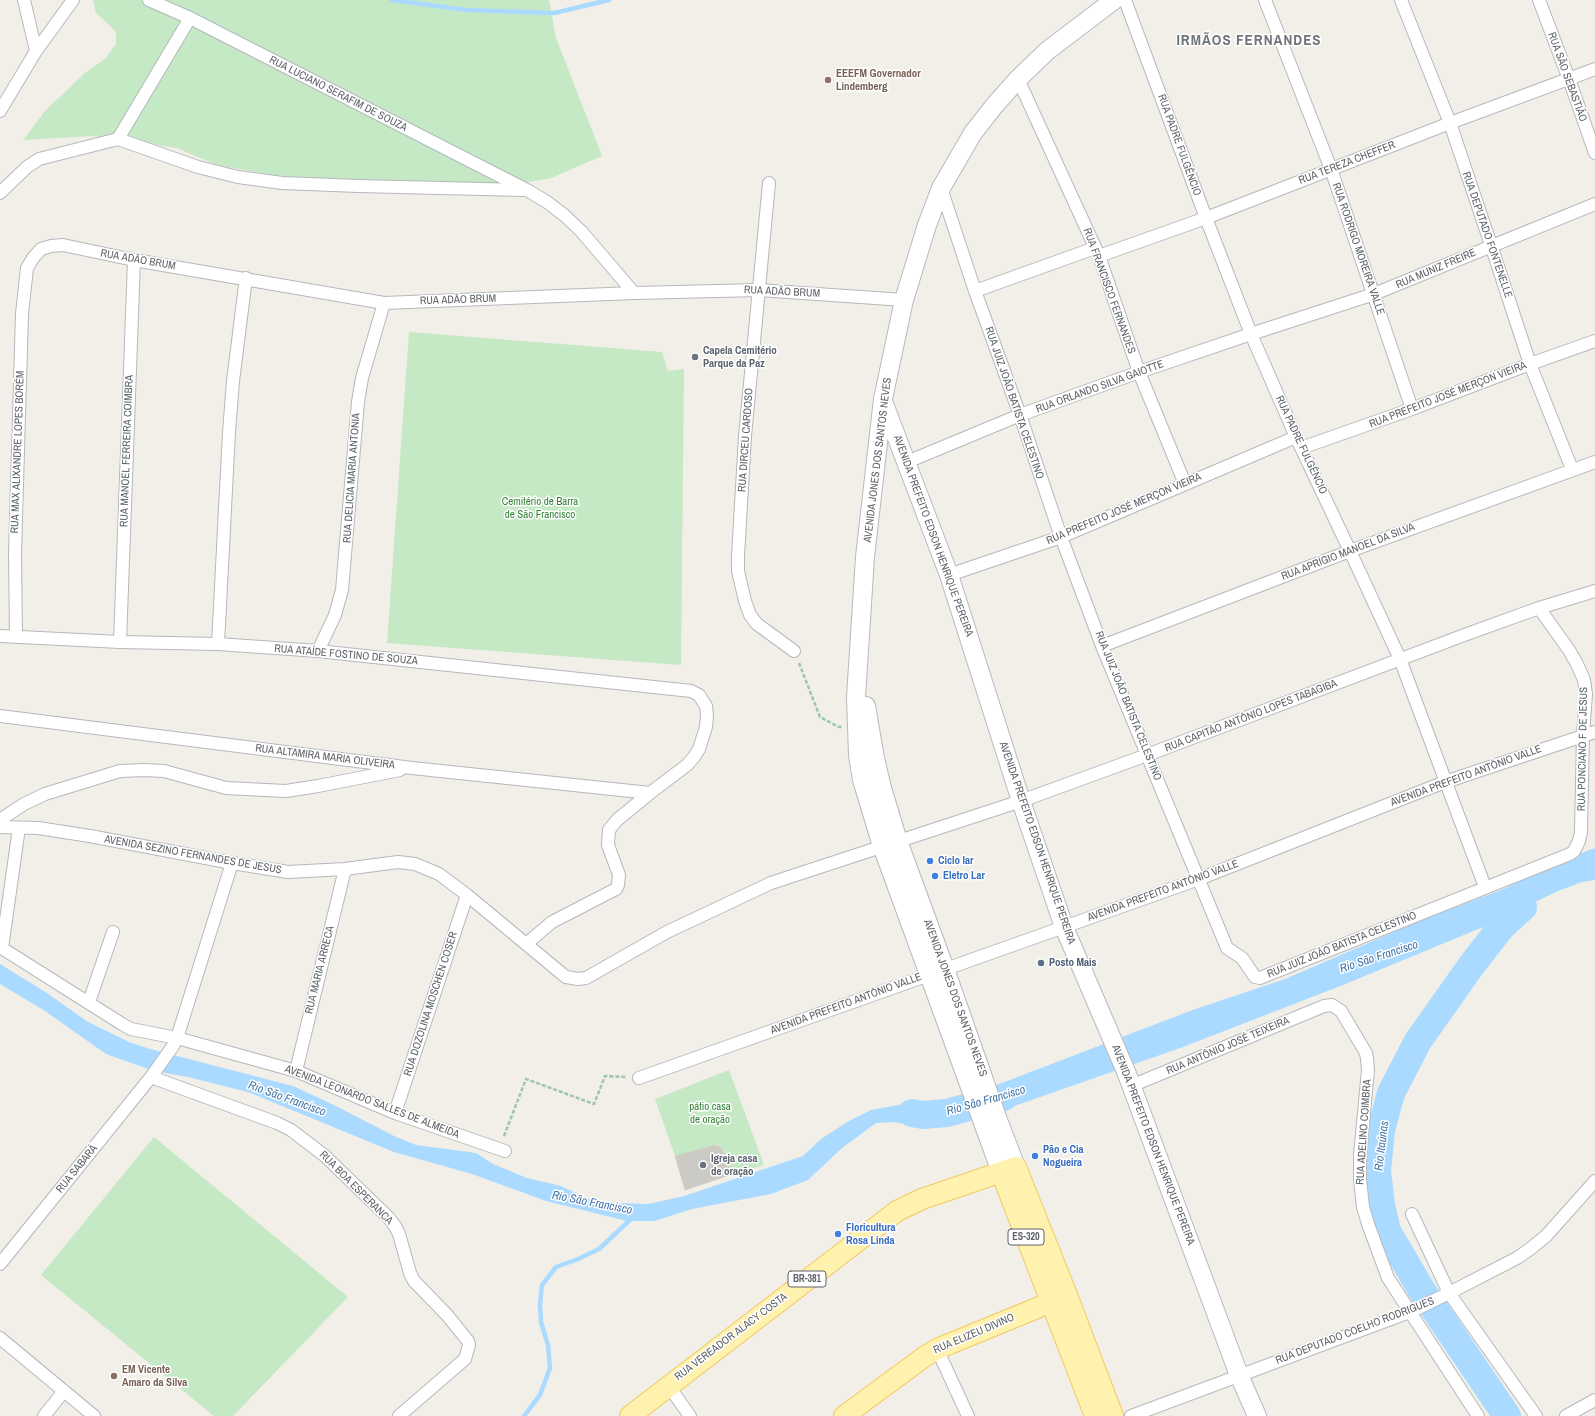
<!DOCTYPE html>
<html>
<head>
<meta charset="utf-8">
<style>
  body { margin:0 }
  canvas { display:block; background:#f1efe8 }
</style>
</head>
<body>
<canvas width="1595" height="1416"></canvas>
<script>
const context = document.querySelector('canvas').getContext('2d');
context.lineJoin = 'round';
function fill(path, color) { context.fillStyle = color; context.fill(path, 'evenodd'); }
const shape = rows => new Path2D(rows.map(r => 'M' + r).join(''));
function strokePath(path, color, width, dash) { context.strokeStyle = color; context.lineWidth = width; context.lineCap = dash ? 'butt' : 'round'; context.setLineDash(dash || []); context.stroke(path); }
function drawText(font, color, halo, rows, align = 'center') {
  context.font = font + ' "Archivo Narrow",sans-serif'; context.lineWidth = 3; context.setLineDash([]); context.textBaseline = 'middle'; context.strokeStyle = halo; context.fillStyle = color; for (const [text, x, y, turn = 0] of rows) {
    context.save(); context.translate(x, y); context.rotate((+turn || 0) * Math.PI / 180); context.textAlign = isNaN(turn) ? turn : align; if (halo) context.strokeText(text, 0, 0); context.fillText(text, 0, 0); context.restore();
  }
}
fill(shape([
  [93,0,549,0,556,38,602,156,551,178,517,184,470,184,291,178,217,165,177,148,94,136,23,140,45,111,85,73,105,59,116,44,116,32,108,24,96,13],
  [409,332,662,352,668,371,684,369,681,665,387,643],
  [729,1070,764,1165,733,1174,721,1147,715,1145,675,1156,655,1099],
  [154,1137,348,1297,233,1416,214,1416,41,1275]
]), '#c5e8c5');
fill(shape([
  [1595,848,1595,880,1582,882,1558,891,1488,925,1343,985,1183,1047,1003,1110,994,1086,1190,1011,1285,979,1422,920,1504,889,1557,862],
  [0,964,47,993,88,1022,129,1042,150,1049,293,1086,334,1105,396,1137,416,1145,476,1153,493,1164,527,1178,561,1186,589,1199,617,1203,648,1204,684,1196,803,1156,821,1139,849,1121,871,1110,904,1104,922,1110,947,1102,952,1117,919,1127,894,1122,876,1123,842,1148,808,1180,771,1194,692,1209,655,1221,627,1221,546,1201,472,1174,394,1152,248,1092,188,1077,154,1071,106,1054,45,1011,0,984]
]), '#aadaff');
strokePath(shape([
  [391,0,467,10,554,13,609,0],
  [524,1416,540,1395,550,1368,548,1345,541,1322,540,1304,542,1285,556,1267,578,1259,599,1249,632,1218]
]), '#aadaff', 4.5);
strokePath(shape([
  [912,1113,923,1115,947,1113,1004,1097],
  [1507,1416,1421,1289,1387,1231,1381,1205,1377,1171,1381,1130,1391,1093,1418,1041,1471,966,1502,926,1523,907]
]), '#aadaff', 28);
const building = shape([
  [715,1145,721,1147,733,1174,685,1190,675,1156,715,1145]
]);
fill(building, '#cccac5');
strokePath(building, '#d6d1c6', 1);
const street = shape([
  [24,0,36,51],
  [149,0,190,18,527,190,547,202,564,215,581,231,634,293],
  [1125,0,1206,218,1251,334,1296,437,1350,551,1400,659,1485,887],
  [1265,0,1331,169,1412,409],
  [1401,0,1450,123,1491,245,1530,364,1572,469],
  [1539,0,1569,79,1595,153],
  [1018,79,1099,256,1139,372,1185,484],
  [0,111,36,51,73,0],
  [118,139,190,18],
  [769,183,745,436,738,556,738,571,745,601,750,615,757,624,794,651],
  [941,188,975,291,1020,415,1061,537,1102,646,1227,948,1242,958,1255,977,1260,978,1570,854,1574,851,1579,841,1581,832,1583,735,1586,694,1584,680,1577,664,1569,650,1539,608],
  [0,193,27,167,39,159,118,139,198,167,238,177,282,183,358,186,523,190],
  [1099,256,1206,218,1450,123,1595,69],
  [975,291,1095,248],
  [1301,448,1412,409,1530,364,1595,341],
  [907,462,1020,415,1139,372,1251,334,1374,294,1595,204],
  [949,575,1061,537,1296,437],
  [0,636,120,642,218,644,318,651,691,691,699,695,706,706,707,716,706,727,699,749,694,757,687,765,650,793,617,820,609,830,608,845,619,875,618,885,616,889,552,922,526,944],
  [16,636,15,552,22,314,27,268,33,258,41,249,51,246,63,245,134,260,384,303,634,293,759,290,904,300],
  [120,642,134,260],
  [218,644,229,432,233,381,246,278],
  [1102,646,1350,551,1595,462],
  [318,651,335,615,342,590,358,402,362,378,384,303],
  [0,716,412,768,650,793],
  [0,820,24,804,45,794,120,771,144,770,164,771,226,788,286,791,318,786,400,770],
  [0,827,38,828,90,836,232,863,288,872,345,869,398,862,415,864,439,874,467,895,561,973,566,977,578,979,586,978,667,932,771,883,1021,801,1147,755,1467,634,1539,608,1595,591],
  [0,947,122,1024,131,1029,177,1038,296,1071,395,1113,505,1151],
  [2,948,19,828],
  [89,1002,113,932],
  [296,1071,345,869],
  [151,1077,277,1123,291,1130,325,1156,388,1217,395,1226,399,1234,410,1273,414,1281,447,1315,468,1341,469,1345,465,1359,399,1416],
  [639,1078,1199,879,1445,782,1595,732],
  [1131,1086,1324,1006,1332,1005,1341,1011,1366,1053,1367,1059,1368,1070,1360,1155,1360,1179,1363,1207,1368,1224,1388,1278,1478,1416],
  [395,1113,467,895],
  [1412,1214,1449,1293,1536,1416],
  [0,1264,151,1077,173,1046,177,1038,232,863],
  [0,1338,94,1416],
  [937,1349,968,1416],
  [668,1385,690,1416],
  [44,1416,64,1391],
  [1131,1416,1410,1312,1449,1293,1517,1258,1530,1249,1546,1236,1595,1181],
  [1566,1416,1595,1400]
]);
const secondary = shape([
  [884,404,949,575,1021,801,1064,927,1127,1074,1239,1375,1257,1416],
  [866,706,875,758,882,788,898,841,945,969,998,1120,1016,1167],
  [1001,1172,882,846,862,780,858,755,856,697,865,557,883,399,904,300,927,225,941,188,973,133,994,106,1018,79,1047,51,1114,0]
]);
const primary = shape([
  [1001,1172,1095,1416],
  [630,1416,897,1211,922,1199,1016,1167,1067,1295,1113,1416],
  [844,1416,924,1357,937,1349,1064,1297]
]);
strokePath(street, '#b5b8bc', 14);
strokePath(secondary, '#b6babf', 20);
strokePath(primary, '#f2c960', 22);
strokePath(shape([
  [799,663,820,717,839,727,842,727],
  [504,1136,526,1079,594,1104,605,1076,626,1077]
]), '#9cc7a9', 2.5, [4, 2]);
strokePath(street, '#fff', 12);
strokePath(secondary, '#fff', 18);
strokePath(primary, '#fff2af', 20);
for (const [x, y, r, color] of [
  [828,80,4,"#8d6e63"],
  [695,357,4,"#6b7280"],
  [930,861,4,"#3f7fe0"],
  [935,876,4,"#3f7fe0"],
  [1041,963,4,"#5c6f8a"],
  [1035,1156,4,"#3f7fe0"],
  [703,1165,4,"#6b7280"],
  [838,1234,4,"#3f7fe0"],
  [114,1376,4,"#8d6e63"]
]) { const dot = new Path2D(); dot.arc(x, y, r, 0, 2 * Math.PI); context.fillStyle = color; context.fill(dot); strokePath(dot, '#fff', 1.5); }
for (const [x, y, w] of [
  [1026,1237,36],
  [807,1279,38]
]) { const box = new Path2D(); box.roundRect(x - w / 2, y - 8, w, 16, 3); context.fillStyle = '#fff'; context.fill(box); strokePath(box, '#5f6368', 1); }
drawText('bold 10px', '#5f6368', null, [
  ["ES-320",1026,1237],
  ["BR-381",807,1279]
]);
drawText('bold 11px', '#785e54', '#fff', [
  ["EEEFM Governador",836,74],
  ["Lindemberg",836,87],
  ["EM Vicente",122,1370],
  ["Amaro da Silva",122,1383]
], 'left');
drawText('11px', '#5f6368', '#fff', [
  ["RUA SÃO SEBASTIÃO",1567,77,70],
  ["RUA LUCIANO SERAFIM DE SOUZA",338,94,27],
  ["RUA PADRE FULGÊNCIO",1179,145,70],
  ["RUA TEREZA CHEFFER",1347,163,-21],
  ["RUA DEPUTADO FONTENELLE",1487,235,71],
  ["RUA RODRIGO MOREIRA VALLE",1358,249,71],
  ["RUA ADÃO BRUM",138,260,10],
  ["RUA MUNIZ FREIRE",1436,269,-23],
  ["RUA FRANCISCO FERNANDES",1109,291,70],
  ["RUA ADÃO BRUM",782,292,3],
  ["RUA ADÃO BRUM",458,300,-2],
  ["RUA ORLANDO SILVA GAIOTTE",1100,387,-20],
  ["RUA PREFEITO JOSÉ MERÇON VIEIRA",1448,395,-21],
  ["RUA JUIZ JOÃO BATISTA CELESTINO",1014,403,71],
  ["RUA DIRCEU CARDOSO",746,440,-86],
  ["RUA PADRE FULGÊNCIO",1301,445,65],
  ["RUA MANOEL FERREIRA COIMBRA",127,451,-88],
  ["RUA MAX ALIXANDRE LOPES BORÉM",18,452,-88],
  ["AVENIDA JONES DOS SANTOS NEVES",878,460,-83],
  ["RUA DELICIA MARIA ANTONIA",352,478,-86],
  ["RUA PREFEITO JOSÉ MERÇON VIEIRA",1124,509,-23],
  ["AVENIDA PREFEITO EDSON HENRIQUE PEREIRA",933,536,70],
  ["RUA APRÍGIO MANOEL DA SILVA",1348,552,-21],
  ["RUA ATAÍDE FOSTINO DE SOUZA",346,655,5],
  ["RUA JUIZ JOÃO BATISTA CELESTINO",1128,706,68],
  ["RUA CAPITÃO ANTÔNIO LOPES TABAGIBA",1251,716,-21],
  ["RUA PONCIANO F DE JESUS",1583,749,-89],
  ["RUA ALTAMIRA MARIA OLIVEIRA",325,757,7],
  ["AVENIDA PREFEITO ANTÔNIO VALLE",1466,776,-20],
  ["AVENIDA PREFEITO EDSON HENRIQUE PEREIRA",1037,843,71],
  ["AVENIDA SEZINO FERNANDES DE JESUS",193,855,10],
  ["AVENIDA PREFEITO ANTÔNIO VALLE",1163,891,-20],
  ["RUA JUIZ JOÃO BATISTA CELESTINO",1342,945,-22],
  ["RUA MARIA ARRECA",320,970,-76],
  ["AVENIDA JONES DOS SANTOS NEVES",955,998,70],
  ["RUA DOZOLINA MOSCHEN COSER",431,1004,-72],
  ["AVENIDA PREFEITO ANTÔNIO VALLE",846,1004,-20],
  ["RUA ANTÔNIO JOSÉ TEIXEIRA",1228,1046,-23],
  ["AVENIDA LEONARDO SALLES DE ALMEIDA",372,1102,21],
  ["RUA ADELINO COIMBRA",1364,1132,-86],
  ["AVENIDA PREFEITO EDSON HENRIQUE PEREIRA",1153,1145,69],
  ["RUA SABARÁ",77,1169,-51],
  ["RUA BOA ESPERANCA",356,1188,45],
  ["RUA DEPUTADO COELHO RODRIGUES",1355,1331,-21],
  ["RUA ELIZEU DIVINO",974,1334,-23],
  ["RUA VEREADOR ALACY COSTA",731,1337,-37]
]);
drawText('bold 11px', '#5b616d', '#fff', [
  ["Capela Cemitério",703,351],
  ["Parque da Paz",703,364],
  ["Igreja casa",711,1159],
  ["de oração",711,1172]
], 'left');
drawText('11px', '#348238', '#fff', [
  ["Cemitério de Barra",540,502],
  ["de São Francisco",540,515],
  ["pátio casa",710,1107],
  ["de oração",710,1120]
]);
drawText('bold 11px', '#366cbe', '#fff', [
  ["Ciclo lar",938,861],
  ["Eletro Lar",943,876],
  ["Pão e Cia",1043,1150],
  ["Nogueira",1043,1163],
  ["Floricultura",846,1228],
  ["Rosa Linda",846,1241]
], 'left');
drawText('bold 11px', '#4e5e75', '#fff', [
  ["Posto Mais",1049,963]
], 'left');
drawText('italic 12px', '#4174aa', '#fff', [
  ["Rio São Francisco",1379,957,-18],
  ["Rio São Francisco",287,1099,20],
  ["Rio São Francisco",986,1101,-16],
  ["Rio Itaúnas",1382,1146,-83],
  ["Rio São Francisco",592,1203,11]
]);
context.letterSpacing = '1px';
drawText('bold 15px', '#70757a', '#fff', [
  ["IRMÃOS FERNANDES",1249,41]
]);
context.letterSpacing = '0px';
</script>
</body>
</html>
